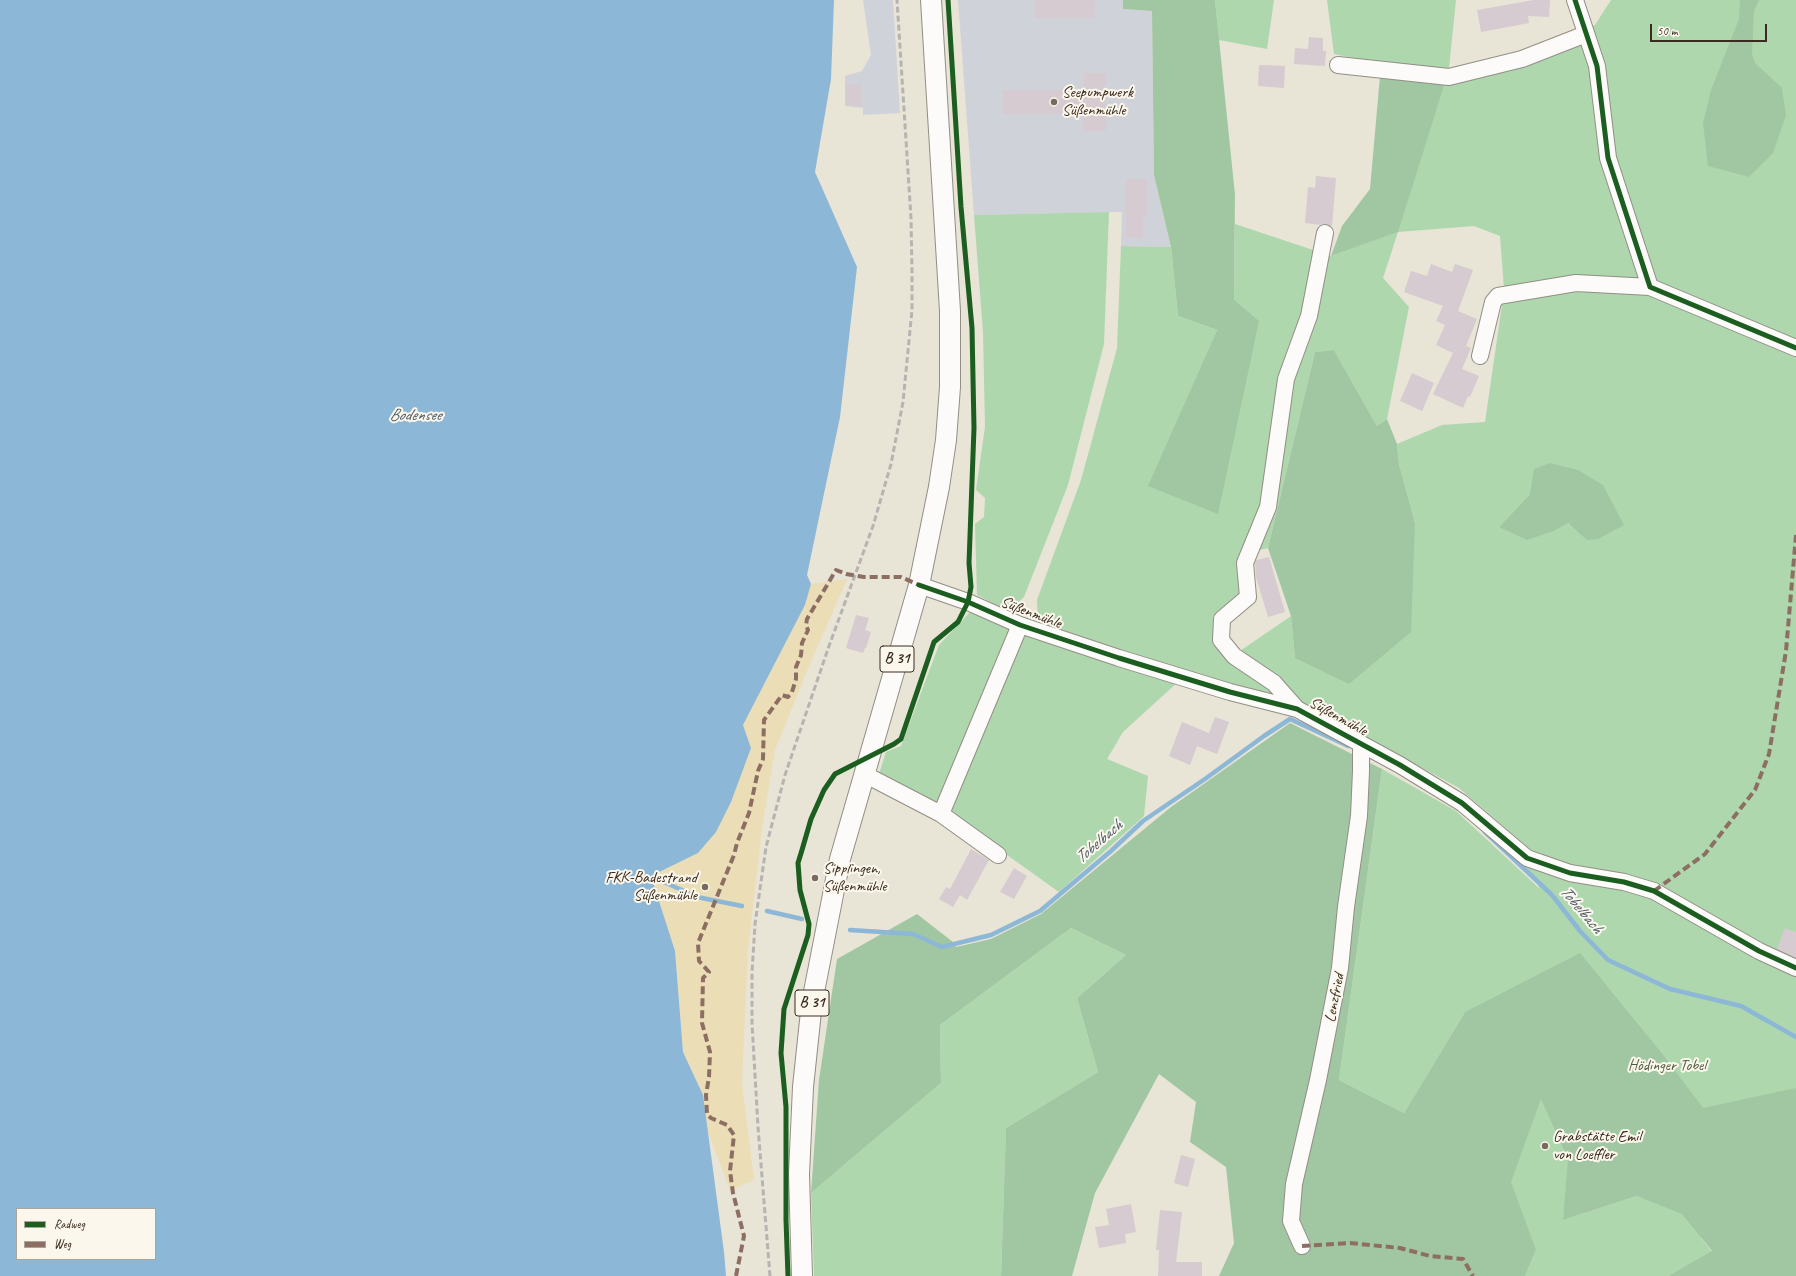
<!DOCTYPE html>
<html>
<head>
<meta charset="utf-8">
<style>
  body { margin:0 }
  #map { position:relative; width:1796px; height:1276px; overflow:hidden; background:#e8e4d6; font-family:Caveat,sans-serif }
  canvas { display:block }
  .legend { position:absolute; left:16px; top:1208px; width:140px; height:52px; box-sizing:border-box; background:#fbf7ec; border:1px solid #aea59a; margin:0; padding:5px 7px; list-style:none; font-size:12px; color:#3b2a1e }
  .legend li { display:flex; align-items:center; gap:8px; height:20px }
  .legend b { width:20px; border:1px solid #aea59a }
  .scale { position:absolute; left:1650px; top:24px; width:117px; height:18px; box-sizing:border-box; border:2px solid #3b2a1e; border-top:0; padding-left:5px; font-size:12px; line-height:14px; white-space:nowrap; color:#3b2a1e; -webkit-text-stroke:3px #fbf7ec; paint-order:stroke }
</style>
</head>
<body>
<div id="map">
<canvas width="1796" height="1276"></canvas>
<ul class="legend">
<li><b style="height:5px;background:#1b5e20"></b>Radweg</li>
<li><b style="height:5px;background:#8d6e63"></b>Weg</li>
</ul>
<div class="scale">50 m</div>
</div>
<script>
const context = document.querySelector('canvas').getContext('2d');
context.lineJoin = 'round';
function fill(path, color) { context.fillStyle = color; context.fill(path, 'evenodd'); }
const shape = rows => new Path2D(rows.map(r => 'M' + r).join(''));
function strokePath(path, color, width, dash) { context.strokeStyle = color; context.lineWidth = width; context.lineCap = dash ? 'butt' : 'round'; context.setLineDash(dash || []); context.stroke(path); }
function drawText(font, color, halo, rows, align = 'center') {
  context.font = font + ' Caveat,sans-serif'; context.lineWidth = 4; context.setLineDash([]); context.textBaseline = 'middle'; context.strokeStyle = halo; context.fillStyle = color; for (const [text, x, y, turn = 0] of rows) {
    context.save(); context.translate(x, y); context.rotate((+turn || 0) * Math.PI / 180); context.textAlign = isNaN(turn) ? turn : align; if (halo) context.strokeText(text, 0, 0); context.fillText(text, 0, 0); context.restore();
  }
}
fill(shape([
  [863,0,893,0,900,113,863,115,863,108,845,106,845,76,862,71,871,55],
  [958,0,1123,0,1123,9,1152,11,1154,175,1171,247,1121,246,1122,212,974,215]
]), '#d0d2da');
fill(shape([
  [1215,0,1274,0,1267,49,1219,40],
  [1327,0,1456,0,1449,68,1439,69,1382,64,1334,54],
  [1611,0,1796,0,1796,343,1655,282,1614,156,1591,26,1595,25],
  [1582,40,1592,66,1641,281,1504,289,1500,236,1474,226,1398,232,1383,278,1409,307,1387,419,1377,426,1334,350,1315,352,1268,548,1256,551,1248,565,1252,600,1227,622,1225,637,1237,653,1291,616,1295,658,1415,523,1399,464,1397,444,1442,425,1485,422,1503,298,1578,288,1646,292,1796,353,1796,1251,1701,1238,1712,1252,1668,1276,1525,1276,1536,1250,1393,1199,1465,1012,1404,1113,1339,1080,1382,769,1456,811,1540,889,1534,878,1508,853,1510,851,1569,866,1530,849,1459,788,1329,717,1280,698,1209,680,1038,623,1037,600,1081,480,1117,348,1121,246,1171,247,1178,316,1217,330,1149,486,1234,300,1235,224,1331,256,1397,232,1445,83],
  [1530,494,1598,539,1567,523,1554,531,1499,527],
  [1632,1191,1640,1197,1637,1196,1563,1220],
  [1109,212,1104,344,1068,485,1024,597,1015,605,1002,608,977,595,975,524,984,517,985,498,976,490,985,427,983,332,974,215],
  [971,611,1179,681,1123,732,1107,759,1148,776,1144,816,1059,892,951,815,879,774,886,752,901,746,939,645],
  [1071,928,1126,955,1077,998,1098,1072,1006,1128,1001,1276,814,1276,811,1193,941,1083,940,1025]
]), '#aed7ae');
fill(shape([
  [1123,0,1215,0,1235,195,1234,300,1259,321,1218,514,1148,486,1217,330,1178,316,1171,247,1154,175,1152,11,1123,9],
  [1740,0,1759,0,1754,11,1752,55,1755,63,1782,88,1786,115,1773,153,1749,177,1708,166,1703,123,1711,90,1739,19],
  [1380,76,1445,83,1398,232,1331,256,1342,226,1370,189],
  [1334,350,1377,426,1387,419,1397,444,1399,464,1415,523,1411,632,1349,684,1295,658,1291,616,1268,548,1315,352],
  [1550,463,1578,470,1603,485,1624,525,1598,539,1587,540,1568,523,1554,531,1527,540,1499,527,1530,494,1534,469],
  [1290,723,1382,769,1339,1080,1404,1113,1465,1012,1580,953,1664,1056,1703,1108,1796,1088,1796,1276,1668,1276,1712,1251,1682,1214,1637,1196,1563,1220,1568,1159,1541,1099,1511,1182,1536,1250,1525,1276,1219,1276,1234,1243,1226,1167,1190,1142,1196,1102,1159,1074,1095,1193,1072,1276,1001,1276,1006,1128,1098,1072,1077,998,1126,955,1071,928,940,1025,941,1083,811,1193,819,1080,837,959,917,914,953,942,956,947,991,939,1041,914,1171,807]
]), '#a1c7a2');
fill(shape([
  [847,579,807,671,775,750,762,828,748,949,742,1083,754,1180,730,1190,708,1132,700,1088,683,1052,675,951,651,876,698,853,751,748,743,725,805,605,811,584]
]), '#ebdeb7');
fill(shape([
  [0,0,834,0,831,79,815,172,857,267,840,417,807,575,811,584,805,605,743,725,751,748,731,802,716,832,698,853,651,876,675,951,683,1052,703,1095,724,1252,726,1276,0,1276],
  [17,1209,155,1209,155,1259,17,1259]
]), '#8cb7d7');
strokePath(shape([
  [1485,832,1552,895,1580,931,1608,960,1670,989,1741,1006,1796,1037],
  [651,876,697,897,742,906],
  [767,911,802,919],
  [850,930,913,934,942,947,991,935,1040,911,1111,851,1143,821,1205,779,1264,736,1290,719,1348,746]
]), '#8cb7d7', 4.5);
fill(shape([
  [1035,0,1095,0,1094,18,1035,18],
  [1534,0,1550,0,1549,17,1528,16,1529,23,1481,32,1477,10],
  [1309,37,1323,38,1323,51,1326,51,1325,66,1294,64,1295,48,1308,49],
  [1259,65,1285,66,1284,88,1258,86],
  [1084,73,1106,73,1106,131,1083,131,1083,114,1003,114,1003,90,1084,90],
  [846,84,862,84,861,106,846,105],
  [1316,176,1336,178,1332,226,1326,224,1320,225,1305,223,1308,187,1315,188],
  [1126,179,1147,179,1147,216,1143,216,1143,238,1126,237],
  [1431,264,1452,272,1455,264,1473,270,1458,311,1477,319,1466,346,1471,348,1462,369,1479,376,1470,397,1468,396,1463,408,1433,394,1453,353,1436,345,1445,325,1436,321,1443,306,1404,292,1411,271,1427,276],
  [1412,373,1434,383,1422,411,1400,401],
  [1269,557,1285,612,1268,617,1256,577,1255,564,1256,560],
  [856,615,869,618,865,630,871,632,866,648,865,648,863,653,846,648],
  [1215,717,1229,722,1217,754,1197,746,1190,765,1169,756,1182,722,1209,733],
  [971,849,989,860,967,900,960,895,953,907,939,899,946,887,950,889],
  [1014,868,1027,876,1014,899,1000,892],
  [1785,928,1796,932,1796,958,1777,949],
  [1181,1155,1195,1159,1188,1187,1174,1183],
  [1131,1204,1136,1232,1125,1234,1126,1243,1099,1248,1095,1227,1109,1225,1106,1209],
  [1160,1210,1182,1212,1176,1262,1202,1262,1202,1276,1158,1276,1159,1250,1156,1250]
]), '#d5cbd0');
const minor = shape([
  [1575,0,1597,66,1608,158,1650,287,1796,348],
  [1338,65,1449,77,1522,59,1586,34],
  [1480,356,1493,302,1498,296,1576,283,1650,287],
  [919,585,968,602,1020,625,1119,658,1230,692,1297,709,1400,765,1462,803,1527,858,1570,873,1624,882,1654,891,1759,951,1796,968],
  [1297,709,1274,683,1234,656,1221,640,1222,619,1248,597,1245,563,1268,507,1286,379,1309,316,1325,233],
  [864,774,941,814],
  [998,855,941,814,1020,625],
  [1302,1246,1291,1221,1294,1184,1318,1080,1340,968,1346,907,1359,816,1361,771,1361,744]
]);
const major = shape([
  [802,1276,799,1174,803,1087,812,1002,840,859,919,585,939,487,946,440,950,387,950,311,931,0]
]);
strokePath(minor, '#928e85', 18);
strokePath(major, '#928e85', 22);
strokePath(minor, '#fcfbf9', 16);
strokePath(major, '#fcfbf9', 20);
strokePath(shape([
  [770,1276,758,1127,752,1023,752,973,755,924,766,847,785,775,829,646,873,526,891,464,903,402,912,310,912,272,911,218,897,0]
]), '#b6b4b0', 3, [6, 3]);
strokePath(shape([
  [1654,891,1705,854,1755,790,1769,754,1786,651,1796,535],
  [1302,1246,1350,1243,1400,1248,1430,1256,1463,1259,1473,1276],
  [736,1276,744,1236,733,1193,730,1171,734,1135,727,1125,711,1118,707,1114,706,1095,709,1077,710,1052,702,1023,703,978,709,972,699,961,698,943,734,855,737,843,749,813,758,771,763,759,764,720,782,695,788,697,792,692,796,679,796,667,801,655,802,643,808,630,806,625,807,619,836,570,846,574,864,577,901,577,919,585]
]), '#8d6e63', 4, [8, 4]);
strokePath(shape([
  [1575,0,1597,66,1608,158,1650,287,1796,348],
  [919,585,968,602,1020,625,1119,658,1230,692,1297,709,1400,765,1462,803,1527,858,1570,873,1624,882,1654,891,1759,951,1796,968],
  [788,1276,786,1220,786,1107,781,1053,784,1009,808,935,809,924,800,890,798,863,802,850,811,819,824,790,835,774,894,744,901,739,934,642,958,622,968,602,971,587,969,563,974,428,972,328,961,207,948,0]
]), '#1b5e20', 5);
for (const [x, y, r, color] of [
  [1054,102,4,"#786b5e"],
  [815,878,4,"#786b5e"],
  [705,887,4,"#786b5e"],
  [1545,1146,4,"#786b5e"]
]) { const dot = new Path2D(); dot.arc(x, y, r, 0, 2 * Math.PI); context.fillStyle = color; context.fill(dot); strokePath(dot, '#fbf7ec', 1.5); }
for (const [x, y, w] of [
  [897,659,34],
  [812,1003,34]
]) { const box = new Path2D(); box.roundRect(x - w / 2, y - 13, w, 26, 3); context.fillStyle = '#fbf7ec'; context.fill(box); strokePath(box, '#3b2a1e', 1); }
drawText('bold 15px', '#3b2a1e', null, [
  ["B 31",897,659],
  ["B 31",812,1003]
]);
drawText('16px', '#3b2a1e', '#fbf7ec', [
  ["Seepumpwerk",1062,93],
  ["Süßenmühle",1062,111],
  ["Sipplingen,",823,869],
  ["Süßenmühle",823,887],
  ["FKK-Badestrand",697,878,"right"],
  ["Süßenmühle",697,896,"right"],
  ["Grabstätte Emil",1553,1137],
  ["von Loeffler",1553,1155]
], 'left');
drawText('16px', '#3b2a1e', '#fbf7ec', [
  ["Süßenmühle",1031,613,21],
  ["Süßenmühle",1338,717,29],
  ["Lenzfried",1335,998,-79]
]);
drawText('16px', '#4f5b3f', '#fbf7ec', [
  ["Hödinger Tobel",1667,1066]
]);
drawText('italic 17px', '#4c5b68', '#fbf7ec', [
  ["Bodensee",415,416],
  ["Tobelbach",1099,842,-41],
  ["Tobelbach",1581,910,50]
]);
</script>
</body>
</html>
